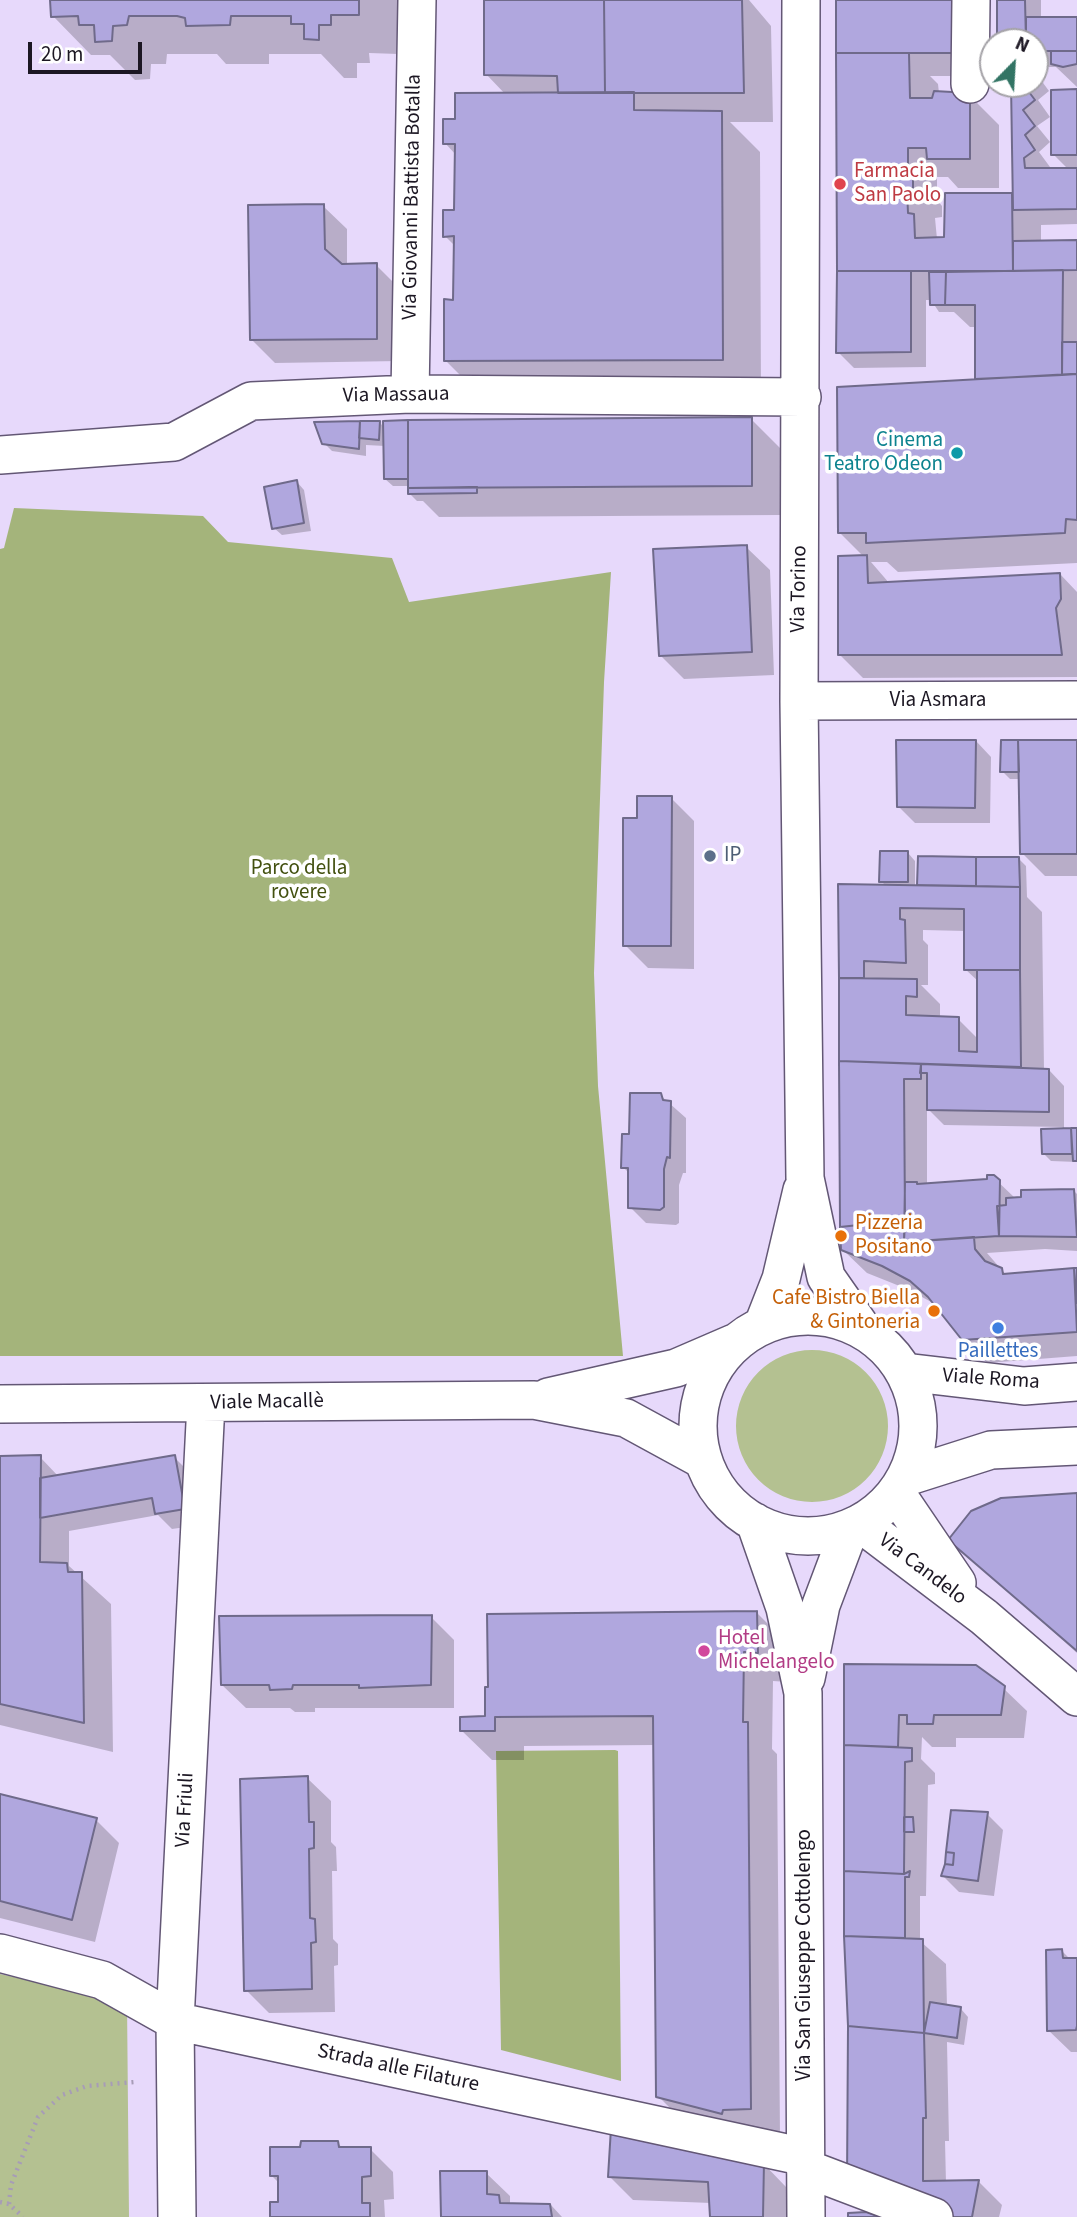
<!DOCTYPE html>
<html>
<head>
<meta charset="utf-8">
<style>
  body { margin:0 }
  #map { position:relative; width:1077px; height:2217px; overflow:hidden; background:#e7d9fb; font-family:"Source Sans 3",sans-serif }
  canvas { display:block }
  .north { position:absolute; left:979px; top:28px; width:70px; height:70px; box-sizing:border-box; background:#fff; border:2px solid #a4a2a7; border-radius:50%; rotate:24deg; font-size:19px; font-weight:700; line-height:28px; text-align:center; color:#1c1723 }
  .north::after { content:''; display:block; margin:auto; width:24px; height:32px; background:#327464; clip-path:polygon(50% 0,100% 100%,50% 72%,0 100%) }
  .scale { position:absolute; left:28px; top:42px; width:114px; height:32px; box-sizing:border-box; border:4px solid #1c1723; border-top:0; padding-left:9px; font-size:21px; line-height:24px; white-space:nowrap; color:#1c1723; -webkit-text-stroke:5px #fff; paint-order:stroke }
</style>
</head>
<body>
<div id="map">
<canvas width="1077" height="2217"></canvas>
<div class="north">N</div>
<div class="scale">20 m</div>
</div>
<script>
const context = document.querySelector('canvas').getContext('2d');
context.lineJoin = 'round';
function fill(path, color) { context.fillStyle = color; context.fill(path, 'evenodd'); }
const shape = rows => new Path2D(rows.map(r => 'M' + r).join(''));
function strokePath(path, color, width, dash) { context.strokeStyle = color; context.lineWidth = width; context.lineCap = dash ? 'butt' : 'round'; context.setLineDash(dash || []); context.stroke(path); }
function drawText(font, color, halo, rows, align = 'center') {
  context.font = font + ' "Source Sans 3",sans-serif'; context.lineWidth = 7; context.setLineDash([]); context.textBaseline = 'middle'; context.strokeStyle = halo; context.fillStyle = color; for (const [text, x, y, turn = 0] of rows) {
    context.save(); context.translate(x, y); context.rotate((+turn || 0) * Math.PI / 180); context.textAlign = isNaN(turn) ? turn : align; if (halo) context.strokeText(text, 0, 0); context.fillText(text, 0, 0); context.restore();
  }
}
fill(shape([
  '736 1426a76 76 0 1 1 152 0a76 76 0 1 1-152 0Z',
  [0,1974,127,2002,129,2217,0,2217]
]), '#b4c191');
fill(shape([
  [14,508,203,516,228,542,392,558,409,602,611,572,604,682,594,973,598,1086,623,1356,0,1356,0,549,4,548],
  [615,1750,618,1751,621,2081,501,2050,496,1751]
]), '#a4b47b');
fill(shape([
  [53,0,398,0,398,54,369,53,370,63,357,63,357,78,344,78,321,54,269,54,269,64,226,64,217,54,167,54,166,64,151,64,150,79,135,80,110,55,91,55,53,16],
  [485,0,749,0,771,26,773,122,730,122,760,152,761,398,484,399,445,360,455,301,456,247,445,236,456,212,456,155,445,143,457,121,506,95,486,74],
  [837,0,967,0,976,76,930,76,938,84,939,93,969,95,999,125,999,188,958,188,948,177,937,177,937,200,942,206,942,217,935,218,937,239,946,239,1011,195,1014,198,1012,84,1035,84,1035,72,1049,91,1038,100,1050,117,1037,126,1050,142,1039,152,1050,167,1046,169,1068,169,1053,154,1077,91,1077,224,1041,225,1041,242,1077,242,1077,563,898,572,887,562,871,562,890,584,1060,574,1077,592,1077,677,863,678,840,655,864,557,840,533,980,381,977,327,970,327,954,312,939,312,931,300,926,300,926,367,854,368,838,352],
  [998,0,1041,0,1041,19,1077,19,1077,87,1056,67,1035,67,1035,42,999,42],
  [323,206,347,229,347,266,376,265,400,289,400,361,275,363,252,340],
  [751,419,781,449,781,515,439,517,423,501,417,501,410,494,409,486,393,486,385,479,385,446,366,445,366,456,332,451,324,443,380,423,385,428],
  [297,482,304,490,311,531,282,535,274,528],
  [746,547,770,570,774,675,684,679,660,655],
  [976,741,991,757,990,823,915,823,899,807],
  [1077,742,1077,876,1045,876,1022,853,1020,779,1010,779,1002,771],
  [671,798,694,821,694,969,648,968,625,945,638,820],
  [908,853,915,861,915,887,1019,859,1026,866,1027,897,1042,912,1044,1070,1049,1070,1064,1086,1064,1130,1077,1129,1077,1162,1051,1161,1044,1154,1063,1127,944,1125,927,1108,927,1185,989,1180,993,1177,1015,1198,1074,1191,1077,1194,1077,1251,1045,1249,987,1253,1007,1276,1077,1270,1077,1356,987,1363,935,1304,907,1289,867,1273,843,1250,840,885,886,886,881,881],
  [923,930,966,931,965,969,979,982,979,1040,958,1019,940,1018,940,1004,921,985,928,985,928,945,923,940],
  [660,1095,686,1118,686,1173,683,1173,679,1185,679,1223,676,1225,646,1223,630,1207,630,1174,623,1167,630,1136],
  [0,1457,40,1457,59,1477,174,1457,190,1473,200,1525,172,1529,158,1515,69,1531,69,1566,111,1604,113,1752,0,1725],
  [1077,1495,1077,1653,950,1540],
  [758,1614,788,1644,787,1682,773,1681,772,1749,777,1754,780,2138,688,2126,658,2096,655,1745,524,1746,524,1760,492,1760,462,1731,486,1718,490,1689,489,1615],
  [431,1617,454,1640,454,1708,315,1708,315,1712,295,1712,290,1708,246,1708,222,1685],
  [846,1666,1003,1688,1027,1711,1024,1738,956,1738,956,1747,932,1747,922,1737,921,1759,935,1773,935,1784,928,1785,926,1896,920,1896,920,1941,946,1964,947,2007,961,2009,968,2017,964,2045,947,2042,949,2141,945,2141,946,2183,979,2182,1002,2205,999,2217,908,2217,849,2181],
  [307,1778,331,1801,331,1842,336,1847,337,1871,332,1871,333,1939,338,1944,338,1965,334,1966,335,2012,269,2013,246,1990],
  [0,1796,96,1820,119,1843,95,1942,0,1918],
  [987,1814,1003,1830,994,1896,959,1892,943,1876],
  [1062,1951,1071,1960,1077,1960,1077,2052,1071,2052,1047,2029],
  [338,2143,343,2149,370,2149,393,2172,394,2199,384,2200,385,2217,271,2217,279,2204,280,2184,271,2175,301,2149],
  [763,2163,786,2187,786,2217,711,2217,711,2203,633,2200,610,2177],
  [486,2173,510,2196,510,2205,551,2205,562,2217,443,2217]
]), '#0003');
const building = shape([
  [50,0,359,0,359,15,331,15,331,25,319,25,319,40,304,39,304,24,291,24,291,16,231,16,230,25,186,26,185,18,177,16,129,16,127,25,113,26,112,41,95,42,94,25,79,25,78,16,51,17,50,0],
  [484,0,604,0,605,93,558,93,557,76,484,75,484,0],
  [604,0,742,0,744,93,605,93,604,0],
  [836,0,952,0,953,53,836,53,836,0],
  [997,0,1025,0,1026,42,997,42,997,0],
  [1026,17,1077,17,1077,51,1035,51,1035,42,1026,42,1026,17],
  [1051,51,1077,51,1077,64,1063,67,1051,64,1051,51],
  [836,53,909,53,910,98,932,98,934,91,970,93,970,159,927,159,926,148,908,148,908,173,913,174,913,188,907,189,908,213,914,214,915,238,944,237,945,193,1012,193,1013,271,837,271,836,53],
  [1011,84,1023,84,1035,100,1023,110,1035,126,1025,135,1035,150,1024,158,1025,168,1077,168,1077,209,1013,210,1011,84],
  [1077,89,1077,155,1051,155,1051,90,1077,89],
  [634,92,634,110,722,111,723,360,444,361,444,299,453,300,454,236,443,237,443,210,454,210,455,144,443,144,443,119,455,119,455,93,634,92],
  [324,204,325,249,342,264,377,263,377,339,250,340,248,205,324,204],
  [1077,240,1077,270,1013,271,1013,241,1077,240],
  [1063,270,1062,375,975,379,975,305,945,305,946,272,1063,270],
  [837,271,911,271,911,352,836,353,837,271],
  [929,272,946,272,945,305,930,305,929,272],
  [1062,342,1077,342,1077,374,1062,375,1062,342],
  [1071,374,1077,374,1077,520,1066,519,1065,533,866,543,866,533,838,533,837,387,1071,374],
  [752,417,752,486,408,488,408,420,752,417],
  [408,420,408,479,384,479,383,421,408,420],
  [360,421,359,449,322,444,314,422,360,421],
  [360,421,380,421,379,440,359,438,360,421],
  [297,480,304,523,272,529,264,487,297,480],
  [477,487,477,493,408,494,408,488,477,487],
  [747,545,752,652,659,656,653,549,747,545],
  [867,555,868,583,1060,573,1061,599,1056,608,1062,655,838,655,838,556,867,555],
  [896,740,976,740,975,808,897,807,896,740],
  [1001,740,1018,740,1019,772,1000,772,1001,740],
  [1018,740,1077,740,1077,854,1020,854,1018,740],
  [637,796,672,796,671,946,623,946,623,818,637,818,637,796],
  [880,851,908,851,908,882,879,882,880,851],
  [918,856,976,857,976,886,917,885,918,856],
  [976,857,1019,857,1020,887,976,886,976,857],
  [838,884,1020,887,1020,970,964,970,964,909,900,908,900,919,905,920,906,963,864,961,864,978,839,978,838,884],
  [977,970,1020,970,1021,1067,839,1061,839,978,917,979,917,997,906,996,906,1015,959,1017,959,1051,977,1052,977,970],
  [839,1061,921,1064,921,1079,904,1079,905,1220,840,1227,839,1061],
  [921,1064,1049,1069,1049,1112,927,1110,927,1073,920,1073,921,1064],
  [630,1093,661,1093,663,1100,671,1101,670,1158,667,1157,664,1169,664,1207,660,1210,628,1208,628,1168,621,1168,622,1134,629,1134,630,1093],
  [1071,1128,1072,1154,1042,1154,1041,1129,1071,1128],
  [1071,1128,1077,1128,1077,1161,1073,1161,1071,1128],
  [987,1175,994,1175,1000,1180,999,1236,904,1242,905,1182,917,1182,917,1184,987,1179,987,1175],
  [1074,1189,1077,1237,999,1236,997,1206,1006,1205,1006,1198,1021,1197,1021,1190,1074,1189],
  [905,1220,904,1242,974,1237,975,1249,985,1261,1002,1268,1003,1274,1074,1268,1077,1332,962,1340,928,1297,910,1281,882,1266,841,1250,840,1227,905,1220],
  [1074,1268,1077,1268,1077,1303,1074,1268],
  [41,1455,40,1562,67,1563,68,1572,82,1572,84,1723,0,1704,0,1456,41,1455],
  [175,1455,185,1509,155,1514,152,1498,40,1518,40,1478,175,1455],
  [1077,1493,1077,1651,948,1540,971,1511,1001,1498,1077,1493],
  [757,1611,758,1653,744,1652,743,1722,748,1722,751,2109,723,2110,722,2114,656,2097,653,1716,495,1717,495,1731,460,1731,460,1717,485,1716,485,1687,488,1687,487,1614,757,1611],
  [432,1615,431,1685,359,1688,359,1685,293,1685,292,1689,270,1690,269,1685,221,1685,219,1616,432,1615],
  [844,1664,976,1665,1005,1686,1001,1715,934,1715,933,1724,907,1724,907,1715,899,1715,898,1747,844,1745,844,1664],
  [844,1745,912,1748,912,1761,905,1762,904,1874,844,1871,844,1745],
  [308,1776,309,1822,314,1822,314,1848,309,1849,310,1918,315,1919,316,1942,311,1943,312,1989,244,1991,240,1779,308,1776],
  [0,1794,97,1818,72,1920,0,1901,0,1794],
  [951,1810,988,1812,978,1881,941,1876,945,1864,953,1865,954,1853,946,1852,951,1810],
  [904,1817,913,1817,914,1832,904,1832,904,1817],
  [946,1852,954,1853,953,1865,945,1864,946,1852],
  [844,1871,904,1874,910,1871,909,1877,905,1877,905,1938,844,1936,844,1871],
  [844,1936,923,1939,924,2033,848,2026,844,1936],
  [1062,1949,1063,1958,1077,1958,1077,2026,1076,2030,1047,2031,1046,1950,1062,1949],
  [930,2002,961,2007,957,2038,924,2033,930,2002],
  [848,2026,924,2033,926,2118,923,2118,923,2181,979,2180,972,2217,952,2217,847,2182,848,2026],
  [611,2128,764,2162,763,2217,710,2217,708,2182,608,2177,611,2128],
  [301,2141,338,2141,339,2147,371,2147,371,2176,362,2177,362,2203,370,2203,370,2217,270,2217,270,2202,278,2202,278,2176,270,2176,270,2147,300,2147,301,2141],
  [440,2171,487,2171,487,2194,499,2195,500,2203,550,2204,552,2217,441,2217,440,2171],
  [866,2212,880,2217,848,2217,848,2213,866,2212]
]);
fill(building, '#b0a7de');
strokePath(building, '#6f6a8a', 2);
const minor = shape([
  [801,0,799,701,805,1178,826,1277,863,1330],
  [970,84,971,0],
  [410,394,417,0],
  [0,455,174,442,251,401,410,394,802,397],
  [799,701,1077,700],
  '698 1426a110 110 0 1 1 220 0a110 110 0 1 1-220 0Z',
  [763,1325,781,1279,802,1190],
  [905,1372,1024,1386,1077,1382],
  [548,1397,676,1368,734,1343],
  [0,1404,534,1400,626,1418,703,1460],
  [906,1477,991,1450,1077,1446],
  [896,1493,957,1583],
  [755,1522,785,1608,803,1693,806,2217],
  [860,1523,984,1617,1077,1697],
  [806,1678,821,1605,850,1528],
  [0,1953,102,1980,175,2021,805,2157],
  [805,2168,934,2217],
  [177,2217,175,2021,206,1403]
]);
strokePath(minor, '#635775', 40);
strokePath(shape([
  [0,2202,9,2204,23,2217],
  [9,2204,11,2185,38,2117,62,2095,87,2086,135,2082]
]), '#a79cb7', 4.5, [2, 5]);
strokePath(minor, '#fff', 37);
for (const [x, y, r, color] of [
  [840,184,7,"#e0444e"],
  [957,453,7,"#0f9aa8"],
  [710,856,7,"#5c6f8a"],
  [841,1236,7,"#e8710a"],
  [934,1311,7,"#e8710a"],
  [998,1328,7,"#3f7fe0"],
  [704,1651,7,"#d1479c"]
]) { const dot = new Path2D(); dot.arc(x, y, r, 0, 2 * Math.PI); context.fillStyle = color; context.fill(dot); strokePath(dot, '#fff', 2.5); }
drawText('21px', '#be3a42', '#fff', [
  ["Farmacia",854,172],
  ["San Paolo",854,196]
], 'left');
drawText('21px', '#1c1723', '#fff', [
  ["Via Giovanni Battista Botalla",413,197,-89],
  ["Via Massaua",396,396,-1],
  ["Via Torino",800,589,-89],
  ["Via Asmara",938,701],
  ["Viale Roma",991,1380,4],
  ["Viale Macallè",267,1403,-1],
  ["Via Candelo",922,1570,37],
  ["Via Friuli",186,1810,-87],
  ["Via San Giuseppe Cottolengo",805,1955,-90],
  ["Strada alle Filature",398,2069,12]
]);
drawText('21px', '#0d838f', '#fff', [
  ["Cinema",943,441],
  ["Teatro Odeon",943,465]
], 'right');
drawText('21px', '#4e5e75', '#fff', [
  ["IP",724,856]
], 'left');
drawText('21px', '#435110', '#fff', [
  ["Parco della",299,869],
  ["rovere",299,893]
]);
drawText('21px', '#c56008', '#fff', [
  ["Pizzeria",855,1224],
  ["Positano",855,1248],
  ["Cafe Bistro Biella",920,1299,"right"],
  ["& Gintoneria",920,1323,"right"]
], 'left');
drawText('21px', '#366cbe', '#fff', [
  ["Paillettes",998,1352]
]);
drawText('21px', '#b23c85', '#fff', [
  ["Hotel",718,1639],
  ["Michelangelo",718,1663]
], 'left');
</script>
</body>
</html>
